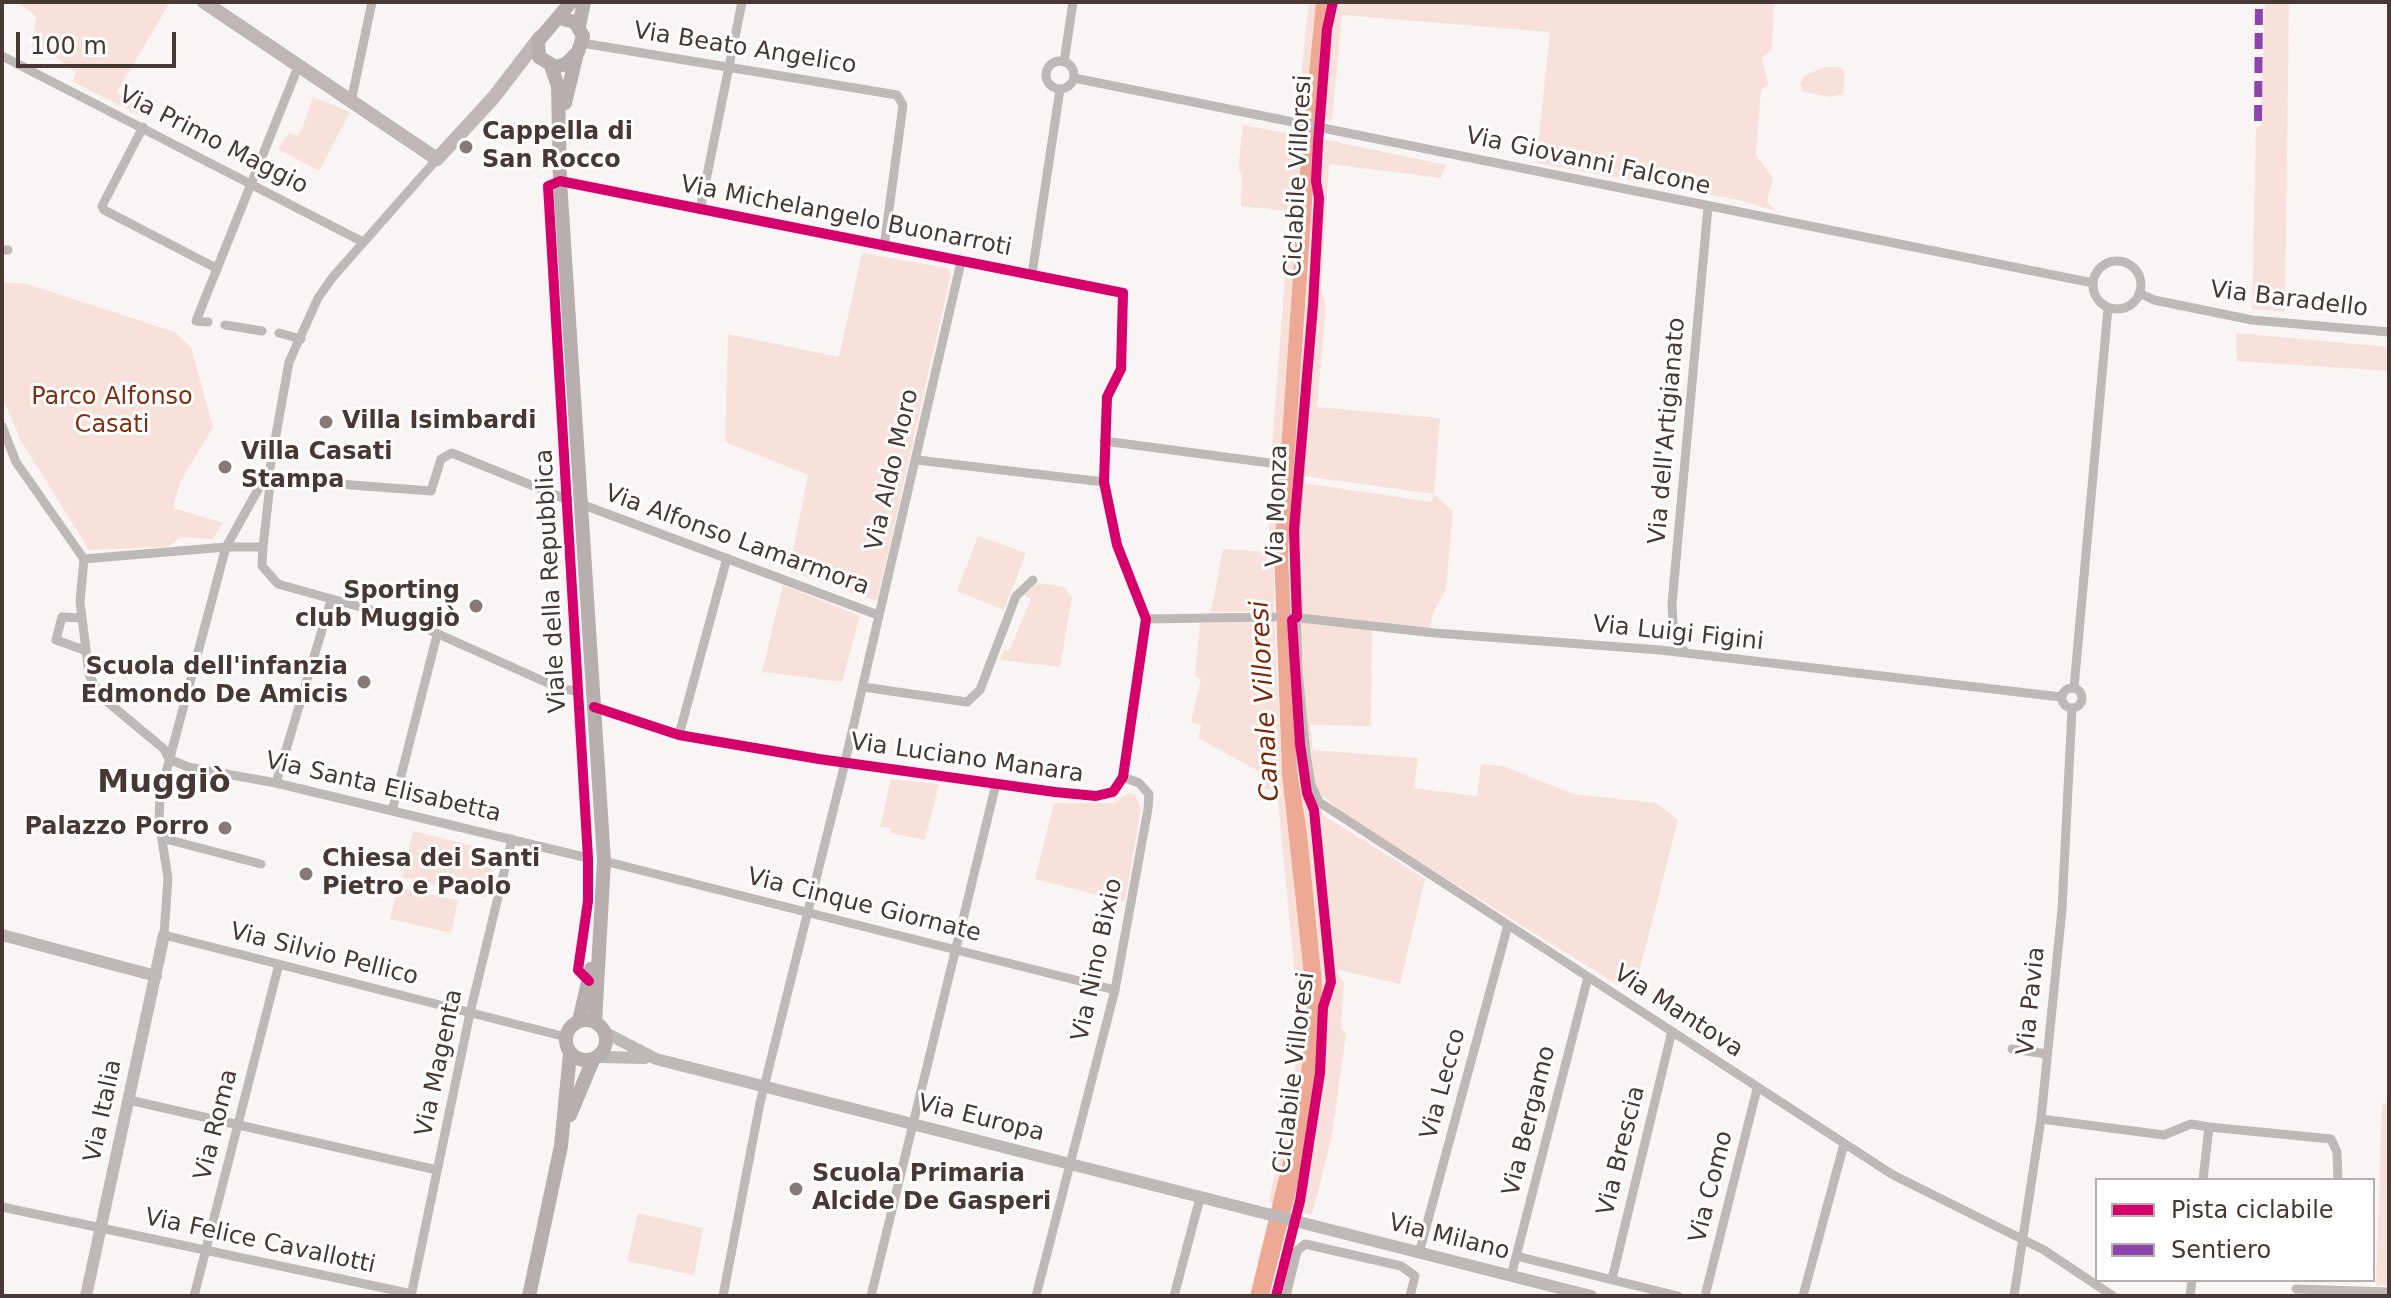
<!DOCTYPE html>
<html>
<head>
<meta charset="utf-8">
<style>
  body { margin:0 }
  #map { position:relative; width:2391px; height:1298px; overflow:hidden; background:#faf5f5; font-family:"DejaVu Sans",sans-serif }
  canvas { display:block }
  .frame { position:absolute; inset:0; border:4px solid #483833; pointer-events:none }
  .legend { position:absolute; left:2095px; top:1178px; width:280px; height:104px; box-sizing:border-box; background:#fff; border:2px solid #b6afad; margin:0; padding:10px 14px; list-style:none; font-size:24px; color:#483833 }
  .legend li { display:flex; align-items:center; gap:16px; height:40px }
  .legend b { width:40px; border:2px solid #b6afad }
  .scale { position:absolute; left:16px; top:32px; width:160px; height:36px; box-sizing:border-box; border:4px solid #483833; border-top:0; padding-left:10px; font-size:24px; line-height:28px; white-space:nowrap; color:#483833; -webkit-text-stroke:6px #fff; paint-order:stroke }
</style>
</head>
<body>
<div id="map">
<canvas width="2391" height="1298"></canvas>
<div class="frame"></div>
<ul class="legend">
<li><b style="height:10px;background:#d6006c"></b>Pista ciclabile</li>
<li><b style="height:10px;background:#8e44ad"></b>Sentiero</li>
</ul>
<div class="scale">100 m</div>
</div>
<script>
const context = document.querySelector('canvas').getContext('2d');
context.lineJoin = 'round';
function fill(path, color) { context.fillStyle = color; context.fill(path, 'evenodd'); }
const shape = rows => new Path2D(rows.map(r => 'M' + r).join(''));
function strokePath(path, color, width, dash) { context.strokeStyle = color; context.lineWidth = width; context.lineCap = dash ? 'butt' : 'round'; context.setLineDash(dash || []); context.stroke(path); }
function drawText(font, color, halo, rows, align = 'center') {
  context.font = font + ' "DejaVu Sans",sans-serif'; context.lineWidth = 6; context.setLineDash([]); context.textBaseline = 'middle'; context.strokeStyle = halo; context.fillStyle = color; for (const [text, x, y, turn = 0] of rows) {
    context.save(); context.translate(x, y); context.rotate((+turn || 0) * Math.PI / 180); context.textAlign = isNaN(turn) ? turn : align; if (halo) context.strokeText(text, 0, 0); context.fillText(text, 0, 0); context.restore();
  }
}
fill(shape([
  [17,2,170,2,117,92,145,118,72,81,81,63,75,72,41,46,36,51,32,46,36,16],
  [1309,2,1316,2,1304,115,1297,114],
  [1331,2,1774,2,1772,50,1762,57,1768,85,1761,90,1756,155,1773,178,1767,202,1777,211,1739,200,1536,163,1550,32,1342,15,1332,120,1318,117],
  [2265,2,2289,2,2285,312,2252,309,2256,127,2261,126],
  [1824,67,1839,67,1845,72,1843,94,1831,97,1804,92,1800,85,1804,76],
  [313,97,350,112,319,171,278,149,289,133,296,136,301,131],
  [1243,125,1302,136,1274,553,1274,617,1282,774,1307,1004,1303,1058,1294,1116,1274,1203,1269,1202,1296,1062,1299,1018,1277,791,1260,788,1262,773,1198,738,1201,725,1191,722,1201,679,1195,675,1200,623,1267,622,1265,611,1211,612,1223,549,1268,552,1271,460,1290,211,1241,206,1242,172,1238,171],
  [1317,138,1446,165,1441,178,1329,164,1321,290,1326,307,1317,407,1440,418,1434,494,1453,511,1446,589,1432,615,1430,630,1304,614,1305,620,1372,628,1371,726,1310,725,1313,750,1418,758,1414,788,1477,796,1481,764,1503,766,1573,794,1656,803,1678,820,1636,984,1618,985,1353,821,1319,793,1323,815,1425,879,1400,984,1335,969,1344,983,1341,1028,1346,1034,1332,1136,1312,1215,1291,1209,1319,1058,1322,982,1307,833,1297,770,1288,552],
  [1304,476,1433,494,1434,495,1431,502,1304,483],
  [862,253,947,268,951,274,877,601,789,571,808,475,725,442,728,334,839,357],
  [2,282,27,284,175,332,191,347,213,427,180,482,173,508,223,523,213,539,181,537,167,547,89,550,21,441,2,396],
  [2236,333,2389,347,2389,371,2237,361],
  [978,536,1026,553,1004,610,957,591],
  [1038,583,1064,587,1072,598,1060,667,1000,660,1004,650,1009,651,1031,599,1024,595],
  [783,585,860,616,842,682,762,672],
  [891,779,939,784,925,840,890,833,891,828,880,827],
  [1129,793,1135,795,1141,809,1125,902,1035,879,1054,803,1114,803],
  [413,831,498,852,486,898,402,877],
  [398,887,458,900,451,933,390,919],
  [2382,1103,2389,1104,2389,1286,2376,1285],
  [638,1213,703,1228,694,1275,627,1261]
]), '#f8e1da');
fill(shape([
  [1316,2,1331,2,1318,117,1288,552,1297,770,1307,833,1322,982,1319,1058,1298,1183,1269,1296,1250,1296,1294,1116,1303,1058,1307,1004,1282,774,1274,553,1302,142]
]), '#eea994');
strokePath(shape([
  [582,43,897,95,903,105,884,247],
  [2,56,363,242],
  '1046 75a14 14 0 1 1 28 0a14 14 0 1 1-28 0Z',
  [1064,62,1073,2],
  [1074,78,2093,283],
  [351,102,372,2],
  [143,127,102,206,104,210,216,268],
  [437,159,332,278,318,298,289,362,270,468,226,547,160,795,159,821,168,878,164,935,566,1037],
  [700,210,742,2],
  [2,250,8,250],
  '2093 285a24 24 0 1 1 48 0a24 24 0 1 1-48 0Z',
  [1032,274,1060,89],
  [2139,293,2154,300,2252,320,2389,332],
  [1313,305,1294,552,1298,671,1306,754,1311,785,1319,802,1893,1175,2044,1250,2113,1296],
  [208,322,196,321,298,67],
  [225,325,262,331],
  [279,333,301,339],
  [2,426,16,462,84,559],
  [1104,441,1270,463],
  [917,460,1104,482],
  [272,479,431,491,441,459,452,453,568,500],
  [581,504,878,615],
  [263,547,262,566,278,584,407,620,561,689,578,691],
  [84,559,226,547,263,547,271,475],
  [84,559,80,602,89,674,99,695,164,749,169,759],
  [1291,617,1435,633,1660,650,2061,697],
  [81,618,62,617,56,640,84,650],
  [1146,619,1274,617],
  [1686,653,1674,640,1672,604,1708,207],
  [863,687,967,702,980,690,1016,596,1033,580],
  '2062 698a10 10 0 1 1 20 0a10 10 0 1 1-20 0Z',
  [2074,688,2108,308],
  [679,735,727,558],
  [169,759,188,767,276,783,588,858],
  [276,783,331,600],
  [392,811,437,635],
  [162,838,261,864],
  [604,861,1115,990],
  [589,981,578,970,588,901,588,858,548,186,560,181,1123,293,1121,369,1107,397,1104,482,1117,545,1146,619,1123,777,1113,792,1096,796,1055,792,819,759,679,735,594,707],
  [2012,1049,2047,1054],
  [129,1100,437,1170],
  [2041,1119,2164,1135,2191,1124,2209,1127],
  [2203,1180,2209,1127,2331,1139,2337,1152,2338,1180],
  [2,1207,412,1294],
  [1419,1253,1508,925],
  [1516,1256,1678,1296],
  [1511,1276,1588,977],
  [1612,1279,1672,1031],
  [2296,1289,2389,1292],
  [194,1296,279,964],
  [411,1296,470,1013,512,839],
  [723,1296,760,1103,842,775,961,262],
  [871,1296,996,784],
  [1036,1296,1115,990,1148,809,1149,794,1139,783,1123,777],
  [1174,1296,1200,1198],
  [1286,1296,1297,1251,1305,1244,1401,1266,1415,1276,1410,1296],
  [1705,1296,1757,1089],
  [1803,1296,1844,1144],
  [2014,1296,2041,1119,2062,909,2072,709],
  [2190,1296,2192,1280]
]), '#beb8b6', 9);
strokePath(shape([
  [2,935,156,976],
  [606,1033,656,1059,1591,1296],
  [599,1057,645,1058],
  [86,1296,164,935]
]), '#beb8b6', 12);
strokePath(shape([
  [204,2,437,159,494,97,540,37]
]), '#beb7b5', 14);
strokePath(shape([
  [559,18,575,22,583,36,578,52,566,64,555,67,539,57,538,41,571,2],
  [579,26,584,2],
  [551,66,558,86,560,181,604,861,595,1022],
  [565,103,577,53],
  '566 1040a20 20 0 1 1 40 0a20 20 0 1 1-40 0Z',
  [579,1021,591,969],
  [570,1115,593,1060],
  [529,1296,561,1146,570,1054]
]), '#b7afae', 14);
strokePath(shape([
  [2258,121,2259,2]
]), '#8e44ad', 8, [16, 8]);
strokePath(shape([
  [589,981,578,970,588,901,588,858,548,186,560,181,1123,293,1121,369,1107,397,1104,482,1117,545,1146,619,1123,777,1113,792,1096,796,1055,792,819,759,679,735,594,707],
  [1276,1296,1300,1201,1320,1073,1323,1007,1331,982,1314,810,1307,793,1300,744,1292,620,1297,617,1294,529,1313,305,1319,198,1316,181,1318,143,1327,29,1333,2]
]), '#d6006c', 10);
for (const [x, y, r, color] of [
  [466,147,8,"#867a77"],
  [326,422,8,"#867a77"],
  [225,467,8,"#867a77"],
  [476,606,8,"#867a77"],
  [364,682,8,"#867a77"],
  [225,828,8,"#867a77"],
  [306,874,8,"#867a77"],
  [796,1189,8,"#867a77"]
]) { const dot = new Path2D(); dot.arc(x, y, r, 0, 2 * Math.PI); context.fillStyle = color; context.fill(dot); strokePath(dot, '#fff', 3); }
drawText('24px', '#483833', '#fff', [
  ["Via Beato Angelico",745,49,9],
  ["Via Primo Maggio",213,141,27],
  ["Via Giovanni Falcone",1588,162,12],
  ["Ciclabile Villoresi",1299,176,-87],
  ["Via Michelangelo Buonarroti",846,217,11],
  ["Via Baradello",2289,300,7],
  ["Via dell'Artigianato",1668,431,-85],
  ["Via Aldo Moro",893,470,-77],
  ["Via Monza",1278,506,-88],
  ["Via Alfonso Lamarmora",737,541,20],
  ["Viale della Repubblica",552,581,-93],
  ["Via Luigi Figini",1678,634,6],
  ["Via Luciano Manara",967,759,8],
  ["Via Santa Elisabetta",383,788,13],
  ["Via Cinque Giornate",864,906,14],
  ["Via Silvio Pellico",324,955,14],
  ["Via Nino Bixio",1098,960,-78],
  ["Via Pavia",2032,1001,-84],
  ["Via Mantova",1678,1012,33],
  ["Via Magenta",440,1063,-78],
  ["Ciclabile Villoresi",1295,1073,-83],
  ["Via Lecco",1444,1084,-75],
  ["Via Italia",104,1111,-78],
  ["Via Europa",981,1119,14],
  ["Via Bergamo",1530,1121,-76],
  ["Via Roma",217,1125,-76],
  ["Via Brescia",1622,1151,-76],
  ["Via Como",1712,1187,-76],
  ["Via Milano",1449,1238,14],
  ["Via Felice Cavallotti",260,1242,12]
]);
drawText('bold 24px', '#483833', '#fff', [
  ["Cappella di",482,133],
  ["San Rocco",482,161],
  ["Villa Isimbardi",342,422],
  ["Villa Casati",241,453],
  ["Stampa",241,481],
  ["Sporting",460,592,"right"],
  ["club Muggiò",460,620,"right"],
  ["Scuola dell'infanzia",348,668,"right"],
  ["Edmondo De Amicis",348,696,"right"],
  ["Palazzo Porro",209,828,"right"],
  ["Chiesa dei Santi",322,860],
  ["Pietro e Paolo",322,888],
  ["Scuola Primaria",812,1175],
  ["Alcide De Gasperi",812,1203]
], 'left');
drawText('24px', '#832e10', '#fff', [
  ["Parco Alfonso",112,398],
  ["Casati",112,426]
]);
drawText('italic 26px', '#7c2707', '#fff', [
  ["Canale Villoresi",1266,701,-93]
]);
drawText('bold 32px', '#483833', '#fff', [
  ["Muggiò",164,784]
]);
</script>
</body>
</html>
